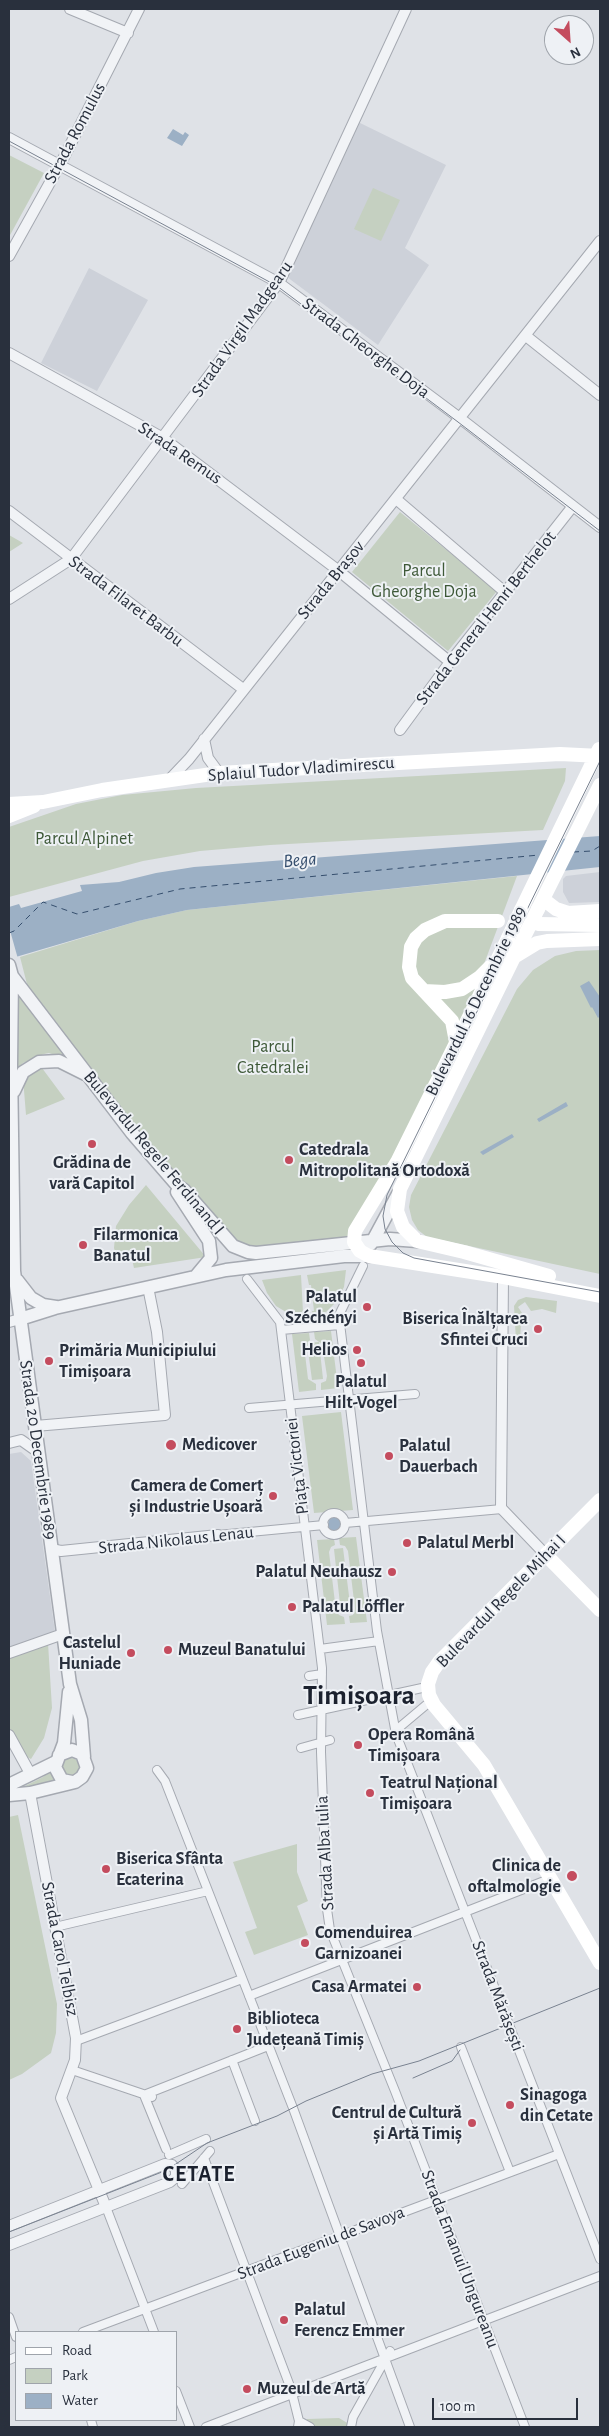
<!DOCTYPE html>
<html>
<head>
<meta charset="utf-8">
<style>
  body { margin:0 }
  #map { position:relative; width:609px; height:2436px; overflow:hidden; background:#dfe2e7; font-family:"Alegreya Sans",sans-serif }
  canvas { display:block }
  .frame { position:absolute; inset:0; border:10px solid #29303d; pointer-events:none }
  .legend { position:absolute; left:15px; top:2331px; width:162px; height:90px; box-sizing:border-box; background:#eef1f5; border:1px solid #9fa4ab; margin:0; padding:6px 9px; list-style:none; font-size:15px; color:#29303d }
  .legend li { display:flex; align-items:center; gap:10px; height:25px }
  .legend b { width:25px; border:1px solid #9fa4ab }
  .north { position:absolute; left:544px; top:15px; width:50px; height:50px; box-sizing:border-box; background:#eef1f5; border:1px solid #9fa4ab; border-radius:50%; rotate:154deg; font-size:14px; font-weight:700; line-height:20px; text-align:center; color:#29303d }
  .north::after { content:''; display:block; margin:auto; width:18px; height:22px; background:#c44c5e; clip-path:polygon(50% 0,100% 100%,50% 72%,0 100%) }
  .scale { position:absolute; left:432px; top:2398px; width:146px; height:22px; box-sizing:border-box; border:2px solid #29303d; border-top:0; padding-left:6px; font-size:15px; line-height:18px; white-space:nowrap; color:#29303d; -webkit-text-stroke:4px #eef1f5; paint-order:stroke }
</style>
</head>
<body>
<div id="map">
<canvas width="609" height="2436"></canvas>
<div class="frame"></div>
<ul class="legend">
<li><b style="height:6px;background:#fff"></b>Road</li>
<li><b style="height:14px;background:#c5d0c1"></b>Park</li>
<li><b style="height:14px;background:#9cb0c5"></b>Water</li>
</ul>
<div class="north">N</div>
<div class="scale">100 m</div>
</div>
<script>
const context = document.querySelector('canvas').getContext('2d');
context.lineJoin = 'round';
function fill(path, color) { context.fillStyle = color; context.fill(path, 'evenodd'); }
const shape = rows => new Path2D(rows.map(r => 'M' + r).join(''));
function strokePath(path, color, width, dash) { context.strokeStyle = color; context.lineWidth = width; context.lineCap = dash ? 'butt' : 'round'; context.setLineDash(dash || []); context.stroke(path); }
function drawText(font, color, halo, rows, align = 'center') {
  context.font = font + ' "Alegreya Sans",sans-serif'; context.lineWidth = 4; context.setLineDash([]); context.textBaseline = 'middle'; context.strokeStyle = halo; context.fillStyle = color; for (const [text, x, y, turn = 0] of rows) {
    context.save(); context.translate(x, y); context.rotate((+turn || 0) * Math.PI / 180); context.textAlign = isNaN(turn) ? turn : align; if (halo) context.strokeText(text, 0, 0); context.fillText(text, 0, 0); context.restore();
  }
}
fill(shape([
  [356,121,446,165,405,248,429,265,378,345,287,277],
  [89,268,148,300,97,391,41,363],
  [600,872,600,902,569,903,563,892,563,879,566,876],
  [21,1452,31,1461,55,1632,9,1647,9,1454]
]), '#cdd1d9');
fill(shape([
  [9,155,44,173,9,237],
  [373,188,400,200,381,241,354,229],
  [400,512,497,591,448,651,352,572],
  [9,535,23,543,9,552],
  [566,768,565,781,543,830,270,845,200,851,143,861,9,897,9,827,76,804,122,795,196,788],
  [517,876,451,1052,349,1235,342,1240,240,1249,207,1231,57,1023,28,988,20,957,138,921,187,910],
  [600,950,600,1274,427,1237,418,1230,412,1220,409,1207,411,1195,517,989,533,970,555,956,576,951],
  [15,990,69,1060,49,1053,44,1054,23,1063,15,1071],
  [42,1068,65,1099,26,1115,23,1078],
  [146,1185,206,1257,134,1268,130,1251,116,1255,114,1248,116,1226,129,1205],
  [346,1270,344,1287,336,1302,326,1312,313,1318,312,1311,314,1311,311,1285,309,1285,307,1275],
  [301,1275,303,1312,305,1312,306,1318,291,1315,276,1306,267,1293,262,1280],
  [526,1297,557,1301,556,1313,542,1309,531,1311,525,1302,518,1307,524,1316,521,1322,520,1341,516,1341,514,1306,518,1300],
  [331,1331,338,1388,321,1390,321,1383,326,1381,327,1376,322,1344,315,1339,314,1332],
  [309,1333,310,1340,304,1346,308,1379,316,1384,316,1390,299,1392,292,1334],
  [319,1342,323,1379,312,1380,307,1343],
  [341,1412,353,1510,314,1513,302,1416],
  [356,1537,367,1622,350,1623,349,1616,353,1615,355,1609,348,1551,345,1546,340,1545,339,1538],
  [334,1539,335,1545,331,1547,329,1552,336,1611,339,1615,344,1617,345,1624,327,1625,317,1540],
  [343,1548,351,1612,341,1613,334,1549],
  [48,1643,52,1708,44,1738,31,1759,25,1756,9,1730,9,1657],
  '62 1767a9 9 0 1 1 18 0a9 9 0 1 1-18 0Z',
  [51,1769,57,1781,23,1787,43,1777],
  [18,1815,57,2004,56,2033,51,2053,22,2074,9,2080,9,1817],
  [297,1844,297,1872,308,1901,297,1906,308,1935,254,1955,245,1932,257,1928,233,1862],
  [339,2418,349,2424,348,2427,314,2427,306,2422,307,2419]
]), '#c5d0c1');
fill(shape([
  [173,129,183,135,185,132,189,135,182,146,167,138],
  [600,836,600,867,187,910,138,921,9,959,9,907,19,904,21,908,82,891,80,885,119,882,156,873,194,867],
  [589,981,600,997,600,1016,598,1018,592,1007,591,1008,580,986],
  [566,1102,568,1106,539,1122,537,1119],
  [512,1134,514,1137,483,1155,480,1152],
  '328 1524a7 7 0 1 1 14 0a7 7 0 1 1-14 0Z'
]), '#9cb0c5');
fill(shape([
  [9,927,18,959,9,961]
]), '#dfe2e7');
strokePath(shape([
  [573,852,592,851,600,846],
  [9,933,14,931,43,902,77,914,180,889,539,855]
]), '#364f6e', 1, [6, 5]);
const pedestrian = shape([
  [363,1266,339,1315,377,1631,396,1734,600,2259],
  [247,1279,280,1322,281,1330,322,1668,321,1752,327,1909,330,1930,395,2091,525,2427],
  [281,1330,340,1325],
  [249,1408,415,1394],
  '323 1524a11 11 0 1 1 22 0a11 11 0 1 1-22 0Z',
  [345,1523,502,1509],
  [218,1535,324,1525],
  [320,1649,379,1641],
  [309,1676,322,1674],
  [298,1715,422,1688],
  [396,1734,401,1726,426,1705],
  [301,1748,330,1740],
  [157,1770,165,1781,293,2108,410,2427],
  [55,1927,208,1891],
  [249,1996,552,1878],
  [76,2041,242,1979],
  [461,2047,510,2172],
  [232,2060,255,2121],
  [72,2070,152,2097],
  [166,2149,144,2095,268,2046],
  [169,2155,206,2139],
  [204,2158,291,2389,299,2421],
  [182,2184,210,2151],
  [106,2207,154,2332],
  [9,2317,16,2337],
  [83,2332,559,2154],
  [9,2360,16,2357],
  [176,2391,190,2427],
  [91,2420,93,2427],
  [206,2427,600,2276],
  [298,2427,299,2421,310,2427],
  [351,2427,353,2417,390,2351]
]);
const minor = shape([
  [70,9,128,33],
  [9,138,279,283,461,419,600,527],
  [9,256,63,159,139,9],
  [526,336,600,395],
  [9,353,163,438,339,571,450,662],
  [396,499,506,593],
  [9,511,243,689],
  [9,599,71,559,280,281,406,9],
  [400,730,450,662,573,506],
  [204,739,208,758,219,773],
  [170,779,189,759,600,241],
  [503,1277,501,1508,546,1555],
  [9,1322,20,1319],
  [35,1426,165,1415,157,1332,148,1287],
  [9,1443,21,1440,38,1452],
  [51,1549,61,1551,218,1535],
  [9,1653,63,1634],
  [9,1735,31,1775],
  [30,1793,76,2038,75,2060,61,2098,106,2207],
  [9,2226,165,2164,172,2165,176,2170,176,2177,170,2182,9,2245]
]);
const tertiary = shape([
  [9,965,12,976,11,1065,14,1271,70,1684,81,1720,84,1757],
  [12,976,132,1133,177,1185,184,1190,233,1246,248,1252,256,1253,390,1239,417,1241],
  [14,1091,23,1072,39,1062,59,1061,85,1074],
  [177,1192,209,1241,211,1258,196,1276],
  [371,1244,398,1194],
  [17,1280,31,1298,43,1305,56,1307],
  [20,1319,55,1308,226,1270,344,1256,369,1256],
  [69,1692,64,1743,55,1767,62,1780,72,1782],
  [9,1785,56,1762],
  [9,1795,30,1793,75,1782,82,1777,87,1768,82,1754,72,1750,59,1755]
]);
strokePath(pedestrian, '#a5a9b1', 10);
strokePath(minor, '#a5a9b1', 12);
strokePath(tertiary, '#a5a9b1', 15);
strokePath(pedestrian, '#f1f3f6', 8);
strokePath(minor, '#f1f3f6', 10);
strokePath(tertiary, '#f1f3f6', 12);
strokePath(shape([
  [9,804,43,802,102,790,219,773,560,754,600,756],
  [9,816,34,806],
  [543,899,556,909,568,913,600,911],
  [538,909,600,785],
  [521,910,599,749],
  [538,924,600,925],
  [524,937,400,1189,397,1211,403,1227,417,1241,464,1252,549,1276],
  [508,938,397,1162,355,1231,354,1242,360,1251,369,1256,497,1276,600,1296],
  [514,957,537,943,547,941,600,939],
  [424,991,445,992,462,989,480,977,491,966],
  [456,1042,452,1021,412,978,409,967,411,947,416,938,425,930,445,921,498,921],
  [600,1500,439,1662,432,1672,428,1684,429,1695,434,1705,484,1765,600,1963],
  [546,1555,600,1610]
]), '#fff', 14);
strokePath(shape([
  [9,141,277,286,458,422,600,531],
  [600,761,387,1195,383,1216,385,1229,392,1242,403,1253,414,1258,600,1292],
  [413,2078,452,2061,460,2050],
  [9,2232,167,2170,207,2143,277,2116,306,2101,372,2074,419,2061,600,1988]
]), '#798290', 1);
strokePath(shape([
  [524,937,538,909],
  [508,938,521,910]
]), '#fff', 14);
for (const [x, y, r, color] of [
  [92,1144,5,"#c44c5e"],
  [289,1160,5,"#c44c5e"],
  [83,1245,5,"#c44c5e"],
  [367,1307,5,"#c44c5e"],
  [538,1329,5,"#c44c5e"],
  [357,1350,5,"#c44c5e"],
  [49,1361,5,"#c44c5e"],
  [361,1363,5,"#c44c5e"],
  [171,1445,6,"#c44c5e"],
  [389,1456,5,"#c44c5e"],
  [273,1496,5,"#c44c5e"],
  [407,1543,5,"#c44c5e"],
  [392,1572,5,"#c44c5e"],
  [292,1607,5,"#c44c5e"],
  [168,1650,5,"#c44c5e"],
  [131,1653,5,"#c44c5e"],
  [358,1745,5,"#c44c5e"],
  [370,1793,5,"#c44c5e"],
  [106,1869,5,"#c44c5e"],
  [572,1876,6,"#c44c5e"],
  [305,1943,5,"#c44c5e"],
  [417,1987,5,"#c44c5e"],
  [237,2029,5,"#c44c5e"],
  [510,2105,5,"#c44c5e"],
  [472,2123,5,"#c44c5e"],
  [284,2320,5,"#c44c5e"],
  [247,2389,5,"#c44c5e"]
]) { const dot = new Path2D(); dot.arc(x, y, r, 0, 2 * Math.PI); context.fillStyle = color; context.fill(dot); strokePath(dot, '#eef1f5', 2); }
drawText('18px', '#29303d', '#eef1f5', [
  ["Strada Romulus",75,133,-62],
  ["Strada Virgil Madgearu",242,329,-55],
  ["Strada Gheorghe Doja",366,348,37],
  ["Strada Remus",180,453,34],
  ["Strada Brașov",331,580,-51],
  ["Strada Filaret Barbu",126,601,37],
  ["Strada General Henri Berthelot",486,618,-52],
  ["Splaiul Tudor Vladimirescu",301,769,-4],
  ["Bulevardul 16 Decembrie 1989",476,1001,-64],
  ["Bulevardul Regele Ferdinand I",154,1153,50],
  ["Strada 20 Decembrie 1989",38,1450,82],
  ["Piața Victoriei",297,1466,-97],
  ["Strada Nikolaus Lenau",176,1540,-6],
  ["Bulevardul Regele Mihai I",501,1601,-46],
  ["Strada Alba Iulia",325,1853,-93],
  ["Strada Carol Telbisz",60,1949,79],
  ["Strada Mărășești",498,1996,69],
  ["Strada Eugeniu de Savoya",321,2243,-21],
  ["Strada Emanuil Ungureanu",460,2259,69]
]);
drawText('18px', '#3d5837', '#eef1f5', [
  ["Parcul",424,571],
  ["Gheorghe Doja",424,592],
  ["Parcul Alpinet",84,839],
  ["Parcul",273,1047],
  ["Catedralei",273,1068]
]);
drawText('bold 18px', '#29303d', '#eef1f5', [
  ["Catedrala",299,1150],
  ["Mitropolitană Ortodoxă",299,1171],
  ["Grădina de",92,1163,"center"],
  ["vară Capitol",92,1184,"center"],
  ["Filarmonica",93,1235],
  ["Banatul",93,1256],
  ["Palatul",357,1297,"right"],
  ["Széchényi",357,1318,"right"],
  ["Biserica Înălțarea",528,1319,"right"],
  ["Sfintei Cruci",528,1340,"right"],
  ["Helios",347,1350,"right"],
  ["Primăria Municipiului",59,1351],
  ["Timișoara",59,1372],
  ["Palatul",361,1382,"center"],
  ["Hilt-Vogel",361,1403,"center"],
  ["Medicover",182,1445],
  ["Palatul",399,1446],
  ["Dauerbach",399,1467],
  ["Camera de Comerț",263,1486,"right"],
  ["și Industrie Ușoară",263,1507,"right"],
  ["Palatul Merbl",417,1543],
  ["Palatul Neuhausz",382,1572,"right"],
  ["Palatul Löffler",302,1607],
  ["Castelul",121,1643,"right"],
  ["Huniade",121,1664,"right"],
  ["Muzeul Banatului",178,1650],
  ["Opera Română",368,1735],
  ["Timișoara",368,1756],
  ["Teatrul Național",380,1783],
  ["Timișoara",380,1804],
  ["Biserica Sfânta",116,1859],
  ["Ecaterina",116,1880],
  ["Clinica de",561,1866,"right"],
  ["oftalmologie",561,1887,"right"],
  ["Comenduirea",315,1933],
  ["Garnizoanei",315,1954],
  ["Casa Armatei",407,1987,"right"],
  ["Biblioteca",247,2019],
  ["Județeană Timiș",247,2040],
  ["Sinagoga",520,2095],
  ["din Cetate",520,2116],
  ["Centrul de Cultură",462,2113,"right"],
  ["și Artă Timiș",462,2134,"right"],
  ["Palatul",294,2310],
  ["Ferencz Emmer",294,2331],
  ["Muzeul de Artă",257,2389]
], 'left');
drawText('italic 19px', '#364f6e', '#eef1f5', [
  ["Bega",300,860,-5]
]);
context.letterSpacing = '1px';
drawText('bold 22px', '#1b212e', '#eef1f5', [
  ["CETATE",199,2174]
]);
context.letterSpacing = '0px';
drawText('bold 28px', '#1b212e', '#eef1f5', [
  ["Timișoara",359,1696]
]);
</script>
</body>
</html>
